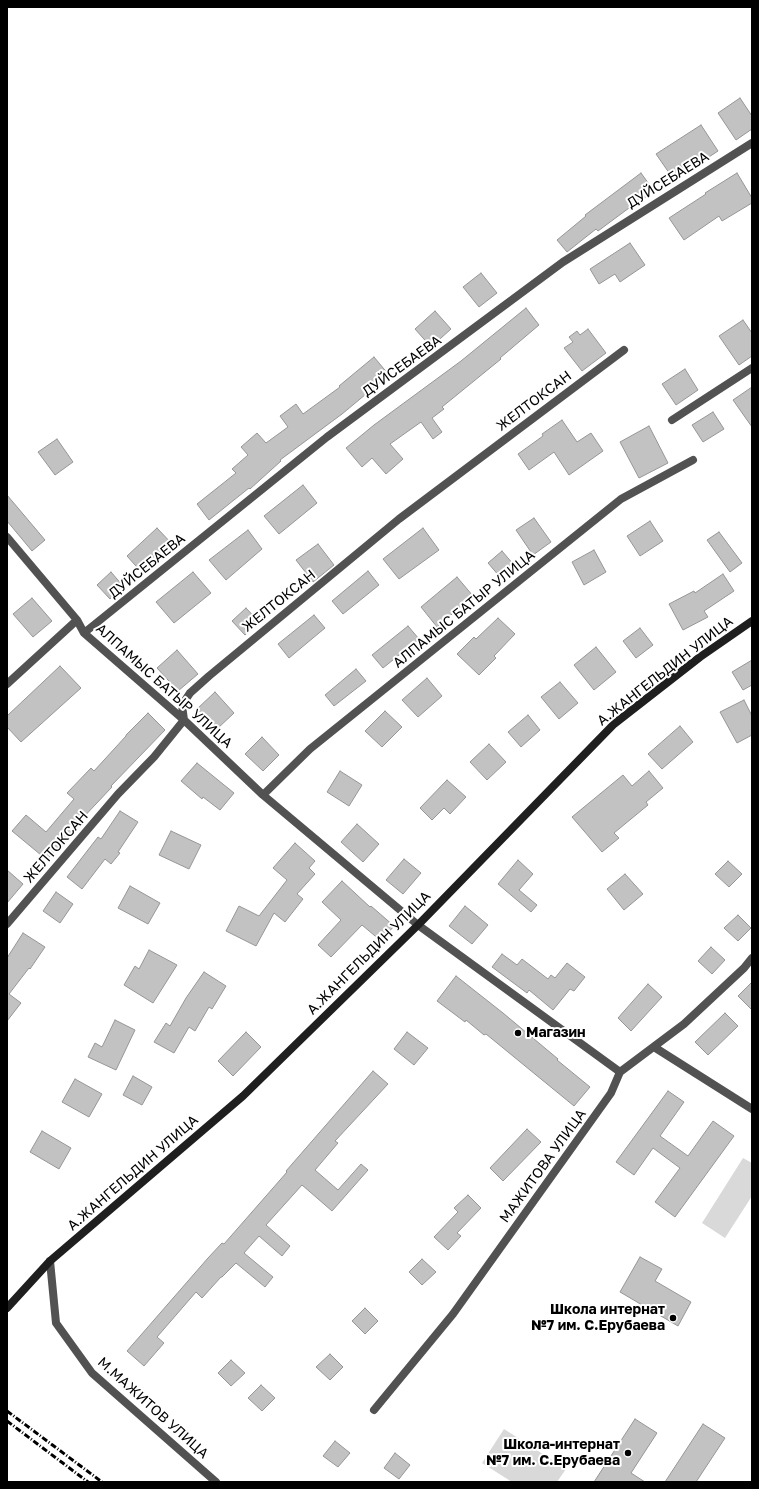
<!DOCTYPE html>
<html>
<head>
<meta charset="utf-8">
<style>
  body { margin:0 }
  #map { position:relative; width:759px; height:1489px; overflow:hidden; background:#fff; font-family:"Golos Text",sans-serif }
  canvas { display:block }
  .frame { position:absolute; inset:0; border:8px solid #000; pointer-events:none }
</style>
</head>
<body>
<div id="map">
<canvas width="759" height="1489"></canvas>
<div class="frame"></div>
</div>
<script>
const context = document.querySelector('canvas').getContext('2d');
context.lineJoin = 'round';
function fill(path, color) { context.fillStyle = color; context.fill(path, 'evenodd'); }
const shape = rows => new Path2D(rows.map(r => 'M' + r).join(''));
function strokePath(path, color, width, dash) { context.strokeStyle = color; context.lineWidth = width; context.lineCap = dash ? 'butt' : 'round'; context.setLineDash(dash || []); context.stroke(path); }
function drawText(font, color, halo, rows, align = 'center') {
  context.font = font + ' "Golos Text",sans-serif'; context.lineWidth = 4; context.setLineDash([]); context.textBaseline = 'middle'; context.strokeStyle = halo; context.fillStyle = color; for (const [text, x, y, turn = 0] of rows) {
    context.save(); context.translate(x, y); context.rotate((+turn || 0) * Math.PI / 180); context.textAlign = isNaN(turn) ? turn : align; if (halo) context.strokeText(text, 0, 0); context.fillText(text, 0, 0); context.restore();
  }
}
fill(shape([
  [743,1158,752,1163,752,1196,725,1238,702,1223],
  [504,1429,566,1469,557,1482,512,1482,482,1463]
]), '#d9d9d9');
const building = shape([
  [740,98,752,116,752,129,736,140,718,113,740,98],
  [701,125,718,151,674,180,656,154,701,125],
  [641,173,654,191,630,208,629,208,598,231,596,229,567,252,557,240,586,216,585,215,641,173],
  [737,173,752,198,752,203,722,221,719,216,684,240,669,218,706,194,705,193,737,173],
  [630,243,645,265,620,282,615,274,599,284,590,269,630,243],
  [481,273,497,293,479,307,463,287,481,273],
  [526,308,539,325,500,358,501,359,442,407,444,409,432,418,442,432,433,439,421,422,390,444,403,459,386,474,372,458,362,467,346,448,374,425,461,361,526,308],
  [435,311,451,329,431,347,415,329,435,311],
  [743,320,752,333,752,356,739,365,719,336,743,320],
  [588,329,606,353,582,371,564,348,573,342,569,337,577,331,580,335,588,329],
  [374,357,389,375,342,414,280,460,281,461,250,489,249,488,209,520,197,504,236,473,232,469,248,455,241,447,257,433,266,443,288,427,280,416,296,404,303,414,340,387,339,386,374,357],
  [685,369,698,390,676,405,662,384,685,369],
  [752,387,752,427,733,400,752,387],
  [713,412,724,429,703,442,692,425,713,412],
  [562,420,577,442,591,433,603,451,569,475,554,452,529,470,518,454,543,436,542,434,562,420],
  [649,426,668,463,639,478,620,442,649,426],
  [57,439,73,462,55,475,38,452,57,439],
  [303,485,317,503,279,534,264,516,303,485],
  [7,495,45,540,32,551,7,521,7,495],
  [534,518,551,542,533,555,516,530,534,518],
  [650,521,663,541,640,556,627,536,650,521],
  [157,528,174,546,143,574,127,556,157,528],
  [423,528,439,550,399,579,383,559,423,528],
  [248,530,262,549,226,580,209,560,248,530],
  [719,532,742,563,730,572,707,540,719,532],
  [318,544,334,565,313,582,296,560,318,544],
  [594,550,606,572,584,585,572,562,594,550],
  [502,551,514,565,500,577,488,563,502,551],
  [368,571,379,585,343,614,332,601,368,571],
  [111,572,123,586,110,599,97,585,111,572],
  [193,572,211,593,174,623,156,602,193,572],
  [723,574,734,591,704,611,708,617,683,630,669,604,694,591,695,593,723,574],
  [457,577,473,596,437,627,421,607,457,577],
  [32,598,52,621,33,637,13,614,32,598],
  [246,608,259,622,245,635,232,621,246,608],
  [314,615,325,628,289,658,278,644,314,615],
  [498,618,515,634,494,656,496,658,479,675,457,654,474,637,476,639,498,618],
  [408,626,419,639,383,668,372,655,408,626],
  [640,628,653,645,636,658,623,641,640,628],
  [596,647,616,672,594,690,574,665,596,647],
  [177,650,198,674,178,691,157,668,177,650],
  [752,660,752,685,743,690,732,672,752,660],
  [60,666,81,688,21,742,7,727,7,716,60,666],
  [356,669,366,681,334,706,325,695,356,669],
  [427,678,442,696,418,717,402,700,427,678],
  [560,682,578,703,559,719,541,697,560,682],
  [215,692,234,713,217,729,197,709,215,692],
  [744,700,752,716,752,735,737,743,720,712,744,700],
  [385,711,402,727,382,747,365,731,385,711],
  [148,713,165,730,111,786,112,787,79,822,47,860,12,831,26,815,46,832,74,799,67,793,91,768,94,771,126,736,126,735,148,713],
  [528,715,540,730,521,747,508,732,528,715],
  [680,726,693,742,662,769,648,754,680,726],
  [262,737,279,755,263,771,245,754,262,737],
  [489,744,506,762,487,780,470,762,489,744],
  [197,763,234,793,220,810,203,797,202,799,181,781,197,763],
  [340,771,362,785,349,806,327,792,340,771],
  [649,771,663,788,646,802,648,805,614,833,619,838,602,852,572,817,623,775,632,786,649,771],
  [447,780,466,797,450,814,444,808,432,820,420,808,447,780],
  [120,811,138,822,118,852,120,853,111,864,105,859,82,889,67,877,98,837,101,839,120,811],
  [357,824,379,844,363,862,341,842,357,824],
  [171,831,201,845,189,869,159,855,171,831],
  [295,843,315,861,309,868,315,874,297,894,303,899,285,922,274,913,256,946,226,931,239,906,259,916,287,880,273,868,295,843],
  [404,859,421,873,403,894,386,880,404,859],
  [518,860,533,874,519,890,537,905,531,912,498,884,518,860],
  [728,861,742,874,729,887,715,874,728,861],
  [7,870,23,884,7,903,7,870],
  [625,874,643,894,624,910,607,889,625,874],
  [342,881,370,907,371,906,394,926,381,941,362,925,331,957,318,945,341,920,322,902,342,881],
  [130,886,160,903,148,924,118,908,130,886],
  [56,892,73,904,60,923,43,911,56,892],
  [465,906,488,925,472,944,449,926,465,906],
  [738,915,751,928,738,941,724,928,738,915],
  [23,933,45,947,30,969,29,968,9,994,21,1003,7,1021,7,958,23,933],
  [711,947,725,960,712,974,698,961,711,947],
  [149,950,177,965,153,1003,124,985,135,966,139,969,149,950],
  [502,954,517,965,522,959,548,979,551,975,555,978,567,963,585,977,574,991,570,989,553,1010,529,990,527,993,492,967,502,954],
  [204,972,226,986,212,1009,209,1007,195,1031,189,1027,174,1053,154,1042,166,1023,170,1026,186,998,204,972],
  [456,976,503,1013,558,1059,557,1060,590,1087,574,1106,486,1034,484,1035,466,1020,465,1022,437,1001,456,976],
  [752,982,752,1010,738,996,752,982],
  [648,984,662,997,631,1031,618,1018,648,984],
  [725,1013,738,1026,708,1055,695,1042,725,1013],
  [115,1020,135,1030,116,1070,88,1057,95,1043,102,1047,115,1020],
  [246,1032,261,1047,233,1076,218,1061,246,1032],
  [407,1032,428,1048,414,1065,394,1049,407,1032],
  [373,1071,388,1084,335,1141,338,1143,315,1170,338,1190,361,1164,368,1170,332,1211,302,1185,266,1225,290,1246,282,1256,259,1236,244,1253,273,1277,265,1287,236,1263,222,1277,221,1277,202,1298,196,1292,157,1337,164,1343,144,1366,127,1351,208,1258,222,1243,224,1244,287,1172,286,1171,373,1071],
  [133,1076,152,1087,142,1105,123,1095,133,1076],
  [75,1079,102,1094,89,1117,62,1102,75,1079],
  [668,1091,684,1102,660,1136,688,1156,713,1121,734,1136,675,1217,655,1202,680,1168,653,1148,634,1175,616,1162,668,1091],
  [527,1129,541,1142,503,1181,490,1168,527,1129],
  [42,1131,71,1148,59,1169,30,1152,42,1131],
  [468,1195,481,1208,457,1233,461,1236,448,1250,434,1237,458,1212,454,1208,468,1195],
  [640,1257,662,1269,655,1281,691,1302,678,1326,620,1292,640,1257],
  [422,1259,436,1272,422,1285,409,1272,422,1259],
  [365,1308,378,1321,365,1334,352,1321,365,1308],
  [330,1354,343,1367,330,1380,316,1367,330,1354],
  [231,1360,245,1373,231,1386,218,1373,231,1360],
  [261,1385,275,1398,262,1411,248,1398,261,1385],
  [635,1419,657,1433,631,1473,645,1482,594,1482,635,1419],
  [703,1424,725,1438,696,1482,665,1482,703,1424],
  [335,1441,350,1453,338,1467,323,1456,335,1441],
  [395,1453,410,1465,399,1479,384,1468,395,1453]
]);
fill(building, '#c2c2c2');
strokePath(building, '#969696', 1);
strokePath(shape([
  [672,420,752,368],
  [7,537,77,620,84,633,184,720,263,795,418,925,620,1072],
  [84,633,327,437,563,262,752,143],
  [7,684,77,620],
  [263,795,310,749,621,499,693,460],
  [7,924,118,794,154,757,184,720,182,705,190,693,209,676,399,519,624,350],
  [654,1047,752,1109],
  [50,1261,56,1323,92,1373,216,1482],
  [374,1410,453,1314,611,1093,620,1072,684,1024,744,968,752,958]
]), '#525252', 8);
strokePath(shape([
  [7,1308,50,1261,243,1096,418,925,614,724,700,657,752,621]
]), '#1f1f1f', 8);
strokePath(shape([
  [7,1411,102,1482],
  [7,1421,88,1482]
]), '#000', 3, [6, 2, 1, 2]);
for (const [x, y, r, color] of [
  [518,1033,4,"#000"],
  [673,1318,4,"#000"],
  [628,1453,4,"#000"]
]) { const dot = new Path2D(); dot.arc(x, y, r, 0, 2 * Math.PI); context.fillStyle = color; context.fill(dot); strokePath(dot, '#fff', 1.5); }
drawText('14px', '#000', '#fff', [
  ["ДУЙСЕБАЕВА",668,180,-32],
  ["ДУЙСЕБАЕВА",402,366,-36],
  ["ЖЕЛТОКСАН",534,401,-37],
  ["ДУЙСЕБАЕВА",147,566,-39],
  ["ЖЕЛТОКСАН",279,601,-39],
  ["АЛПАМЫС БАТЫР УЛИЦА",464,609,-39],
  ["А.ЖАНГЕЛЬДИН УЛИЦА",665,671,-38],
  ["АЛПАМЫС БАТЫР УЛИЦА",164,686,42],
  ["ЖЕЛТОКСАН",56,847,-49],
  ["А.ЖАНГЕЛЬДИН УЛИЦА",369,953,-45],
  ["МАЖИТОВА УЛИЦА",543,1166,-54],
  ["А.ЖАНГЕЛЬДИН УЛИЦА",133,1173,-41],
  ["М.МАЖИТОВ УЛИЦА",153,1408,42]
]);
drawText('bold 14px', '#000', '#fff', [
  ["Магазин",526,1033,"left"],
  ["Школа интернат",665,1310],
  ["№7 им. С.Ерубаева",665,1326],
  ["Школа-интернат",620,1445],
  ["№7 им. С.Ерубаева",620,1461]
], 'right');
</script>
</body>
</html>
